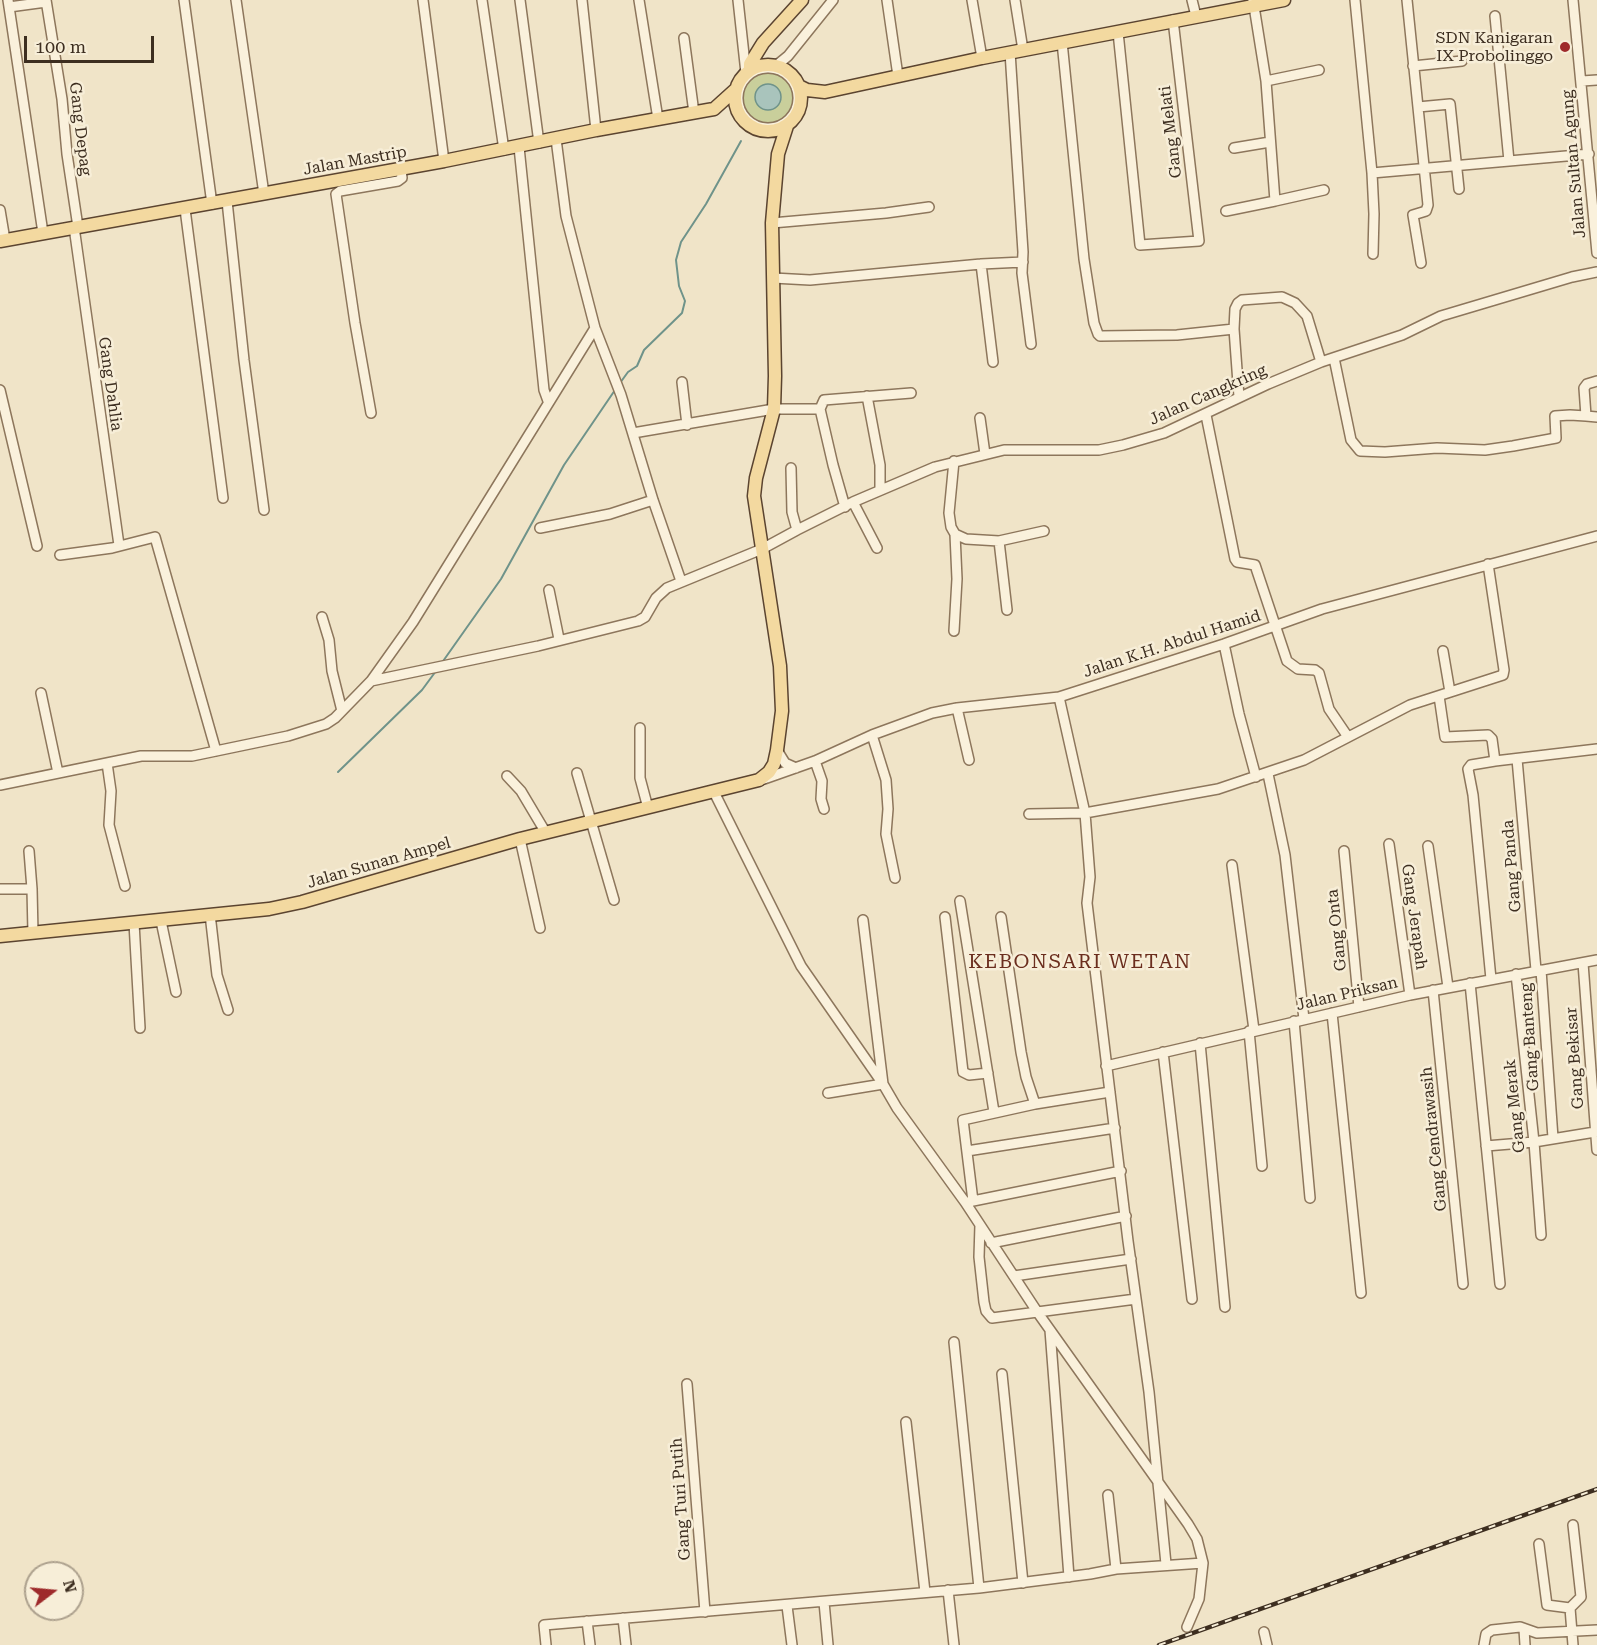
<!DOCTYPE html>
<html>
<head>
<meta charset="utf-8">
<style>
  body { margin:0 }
  #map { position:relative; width:1597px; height:1645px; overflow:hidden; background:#f0e4c8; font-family:"Roboto Serif",serif }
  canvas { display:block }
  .north { position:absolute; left:24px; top:1561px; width:60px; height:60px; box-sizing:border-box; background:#f7eed8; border:2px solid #ada18e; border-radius:50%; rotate:74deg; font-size:16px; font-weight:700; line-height:24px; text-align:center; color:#3d2e20 }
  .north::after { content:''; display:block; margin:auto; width:21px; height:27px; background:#9e2a2b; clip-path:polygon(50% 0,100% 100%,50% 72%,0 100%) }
  .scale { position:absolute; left:24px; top:36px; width:130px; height:27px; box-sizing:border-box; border:3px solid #3d2e20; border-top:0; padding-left:8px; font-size:18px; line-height:21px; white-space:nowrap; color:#3d2e20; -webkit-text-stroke:4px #f7eed8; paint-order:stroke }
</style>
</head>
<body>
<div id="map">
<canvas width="1597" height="1645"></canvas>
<div class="north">N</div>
<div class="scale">100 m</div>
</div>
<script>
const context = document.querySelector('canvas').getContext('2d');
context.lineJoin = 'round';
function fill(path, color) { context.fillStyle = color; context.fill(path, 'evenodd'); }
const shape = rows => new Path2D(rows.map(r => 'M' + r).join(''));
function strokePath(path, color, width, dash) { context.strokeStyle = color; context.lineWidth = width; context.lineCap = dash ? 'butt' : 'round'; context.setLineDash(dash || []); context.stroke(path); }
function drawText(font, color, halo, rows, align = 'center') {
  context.font = font + ' "Roboto Serif",serif'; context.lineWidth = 5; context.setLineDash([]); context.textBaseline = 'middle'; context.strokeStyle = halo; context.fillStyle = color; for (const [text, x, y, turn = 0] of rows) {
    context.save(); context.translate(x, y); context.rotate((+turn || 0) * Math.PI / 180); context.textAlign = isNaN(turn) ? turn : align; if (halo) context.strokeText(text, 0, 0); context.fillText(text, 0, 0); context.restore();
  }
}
fill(shape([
  '739 98a28 28 0 1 1 56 0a28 28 0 1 1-56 0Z'
]), '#c9cf9b');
const water = shape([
  '755 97a13 13 0 1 1 26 0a13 13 0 1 1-26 0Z'
]);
fill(water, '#a9c4bc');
strokePath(water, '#6f938a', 1.5);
strokePath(shape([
  [620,383,628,372,637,366,644,350,682,313,685,301,679,286,676,260,681,242,706,204,741,141],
  [441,664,501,579,564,465,615,390],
  [338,772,422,690,436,671]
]), '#6f938a', 2);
const minor = shape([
  [8,0,43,233],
  [46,0,62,99,67,154,78,227],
  [184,0,212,204],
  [236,0,264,194],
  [423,0,444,161],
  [482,0,504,150],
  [520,0,539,143],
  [582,0,596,130],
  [639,0,658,119],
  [738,0,746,73],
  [887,0,898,76],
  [972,0,982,58],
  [1015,0,1023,50],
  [1192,0,1196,16],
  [1253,0,1266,81,1275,201,1324,190],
  [1355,0,1372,173,1374,214,1373,254],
  [1407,0,1428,205,1426,211,1413,215,1421,263],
  [1573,0,1597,253],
  [9,7,46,2],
  [1495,16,1509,161],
  [1118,32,1140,245,1199,241,1173,20],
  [684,38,694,113],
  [1062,42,1084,259,1094,323,1098,334,1100,336,1177,335,1234,329],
  [1010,52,1023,252,1022,273,1031,344],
  [777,65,788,56,833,0],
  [1413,66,1462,61],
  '738 98a30 30 0 1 1 60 0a30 30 0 1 1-60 0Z',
  [1266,81,1319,70],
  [1582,81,1597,80],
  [1418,107,1450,104,1459,189],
  [556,139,566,216,595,328,621,395,653,500,681,581],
  [519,147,544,390,548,401],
  [1234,148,1270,142],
  [1372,173,1589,154],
  [227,201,244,360,264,510],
  [185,209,223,498],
  [0,210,5,240],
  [1226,211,1275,201],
  [772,223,886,213,929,207],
  [74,227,119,545],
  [981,264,993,362],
  [773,278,810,280,981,264,1023,262],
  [1334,358,1351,440,1360,451,1385,452,1437,448,1485,450,1513,446,1556,438,1555,416,1570,415,1586,416],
  [1597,381,1587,384,1584,388,1586,416,1597,417],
  [682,382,687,425],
  [0,390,37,546],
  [867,396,880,465,880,490],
  [1239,397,1234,329,1235,309,1238,303,1242,300,1282,297,1295,303,1307,316,1321,362],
  [820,409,824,400,911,393],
  [371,413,355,323,336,194,340,191,398,181,402,178,401,169],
  [1206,415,1235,559,1237,562,1255,565,1287,661,1298,669,1315,670,1319,673,1329,709,1348,737],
  [980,418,985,454],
  [633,433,774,409,820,409,833,465,845,507],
  [954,461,949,513,951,527,955,534,966,539,999,541,1044,531],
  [791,468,792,512,797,530],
  [853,502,877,548],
  [540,528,610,514,653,500],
  [999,541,1007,610],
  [60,555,112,548,155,537,216,751],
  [549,590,559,639],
  [322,617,329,640,332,671,342,711],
  [954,631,957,579,955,534],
  [1224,644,1239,714,1256,777],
  [1443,651,1450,692],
  [371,681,413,622,595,328],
  [41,693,58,773],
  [1439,696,1445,737,1488,735,1492,739,1495,761,1597,749],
  [1059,697,1085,813,1090,877,1087,903,1128,1241,1149,1392,1166,1564],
  [957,708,969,760],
  [640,728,640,778,648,808],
  [872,735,886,780,888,809,886,834,895,878],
  [777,750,785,763,796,768],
  [1517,759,1536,970],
  [815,761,822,781,821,799,824,809],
  [107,763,111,791,109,825,125,886],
  [577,773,614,900],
  [1268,774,1285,855,1304,1019],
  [507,776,521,791,546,833],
  [764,779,815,761,872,735,932,713,957,708,1059,697,1224,644,1322,609,1597,536],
  [0,785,141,756,192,756,288,736,326,724,335,718,371,681,538,646,638,621,645,617,656,598,667,588,762,549,797,530,853,502,935,467,1004,450,1099,450,1123,445,1164,433,1268,384,1321,362,1402,335,1441,316,1572,277,1597,272],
  [714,792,801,966,883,1084,897,1108,965,1202,1038,1313,1188,1524,1197,1539,1203,1563,1199,1599,1187,1627],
  [1029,814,1085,813,1218,789,1304,760,1410,705,1503,675,1504,670,1488,564],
  [520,839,540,928],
  [1389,844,1410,995],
  [1428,846,1448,987],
  [29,851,32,889],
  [1344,851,1359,1007],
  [1232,865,1254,1030],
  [0,889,32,889,33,933],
  [960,901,994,1112],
  [210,914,217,975,228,1010],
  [945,917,963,1072,969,1075,988,1073],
  [1001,917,1021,1052,1026,1077,1035,1104],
  [161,921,176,992],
  [134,923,140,1028],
  [1583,963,1597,1150],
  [1541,970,1553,1138],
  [1516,974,1534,1142,1541,1235],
  [1491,979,1473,795,1468,769,1471,765,1495,761],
  [1470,983,1500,1284],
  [1433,990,1463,1284],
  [1332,1013,1361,1293],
  [1294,1021,1310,1198],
  [1249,1031,1262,1166],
  [1200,1043,1225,1307],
  [1163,1052,1192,1299],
  [1106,1066,1410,995,1597,960],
  [828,1093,883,1084,863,920],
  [1486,1146,1534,1142,1595,1132],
  [967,1151,1115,1128],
  [973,1201,963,1120,1035,1104,1110,1092],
  [968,1202,1121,1171],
  [980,1225,979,1257,984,1302,986,1311,992,1318,1136,1299],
  [991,1243,1126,1216],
  [1014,1276,1131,1259],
  [1050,1330,1069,1577],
  [954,1342,979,1588],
  [1002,1374,1023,1583],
  [687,1384,705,1612],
  [906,1422,925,1592],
  [1108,1495,1116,1569],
  [1539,1544,1547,1605,1570,1608,1581,1597,1573,1525],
  [948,1590,954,1645],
  [824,1602,828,1645],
  [787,1606,792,1645],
  [1570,1608,1573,1645],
  [623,1618,626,1645],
  [587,1621,590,1645],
  [1524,1629,1525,1645],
  [1264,1632,1267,1645],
  [546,1645,544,1625,979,1588,1090,1574,1116,1569,1203,1563],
  [1484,1645,1486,1634,1492,1630,1520,1627,1537,1633,1597,1630]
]);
const major = shape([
  '735 98a33 33 0 1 1 66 0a33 33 0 1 1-66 0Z',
  [750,69,750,64,763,43,802,0],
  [799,86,807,90,825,92,982,58,1284,0],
  [0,241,444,161,596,130,708,110,714,109,735,90],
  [0,936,269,909,302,902,520,839,759,780,769,772,774,764,777,750,782,711,780,666,754,496,756,478,774,409,775,376,772,223,778,154,787,126]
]);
strokePath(minor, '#8d765c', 12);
strokePath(major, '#5b4430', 15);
strokePath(minor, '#faf1dc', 9);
strokePath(major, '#f3d9a0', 12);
const rail = shape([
  [1159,1645,1597,1489]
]);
strokePath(rail, '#3d2e20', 4.5);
strokePath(rail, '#f7eed8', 2, [7]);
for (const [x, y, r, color] of [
  [1565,47,6,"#9e2a2b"]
]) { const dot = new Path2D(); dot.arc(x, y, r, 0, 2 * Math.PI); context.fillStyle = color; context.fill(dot); strokePath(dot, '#f7eed8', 2); }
drawText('16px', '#3d2e20', '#f7eed8', [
  ["SDN Kanigaran",1553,38],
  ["IX Probolinggo",1553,56]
], 'right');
drawText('16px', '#3d2e20', '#f7eed8', [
  ["Gang Depag",80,129,83],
  ["Gang Melati",1171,132,-97],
  ["Jalan Mastrip",355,161,-10],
  ["Jalan Sultan Agung",1574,164,-95],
  ["Gang Dahlia",110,384,82],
  ["Jalan Cangkring",1208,395,-24],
  ["Jalan K.H. Abdul Hamid",1172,644,-18],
  ["Jalan Sunan Ampel",379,863,-16],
  ["Gang Panda",1512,866,-95],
  ["Gang Jerapah",1414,917,82],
  ["Gang Onta",1337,930,-96],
  ["Jalan Priksan",1347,994,-13],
  ["Gang Banteng",1530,1037,-94],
  ["Gang Bekisar",1575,1058,-94],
  ["Gang Merak",1515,1106,-96],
  ["Gang Cendrawasih",1434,1139,-96],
  ["Gang Turi Putih",681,1499,-94]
]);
context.letterSpacing = '1.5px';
drawText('20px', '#6b2e1e', '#f7eed8', [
  ["KEBONSARI WETAN",1080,962]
]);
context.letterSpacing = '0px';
</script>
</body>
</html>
